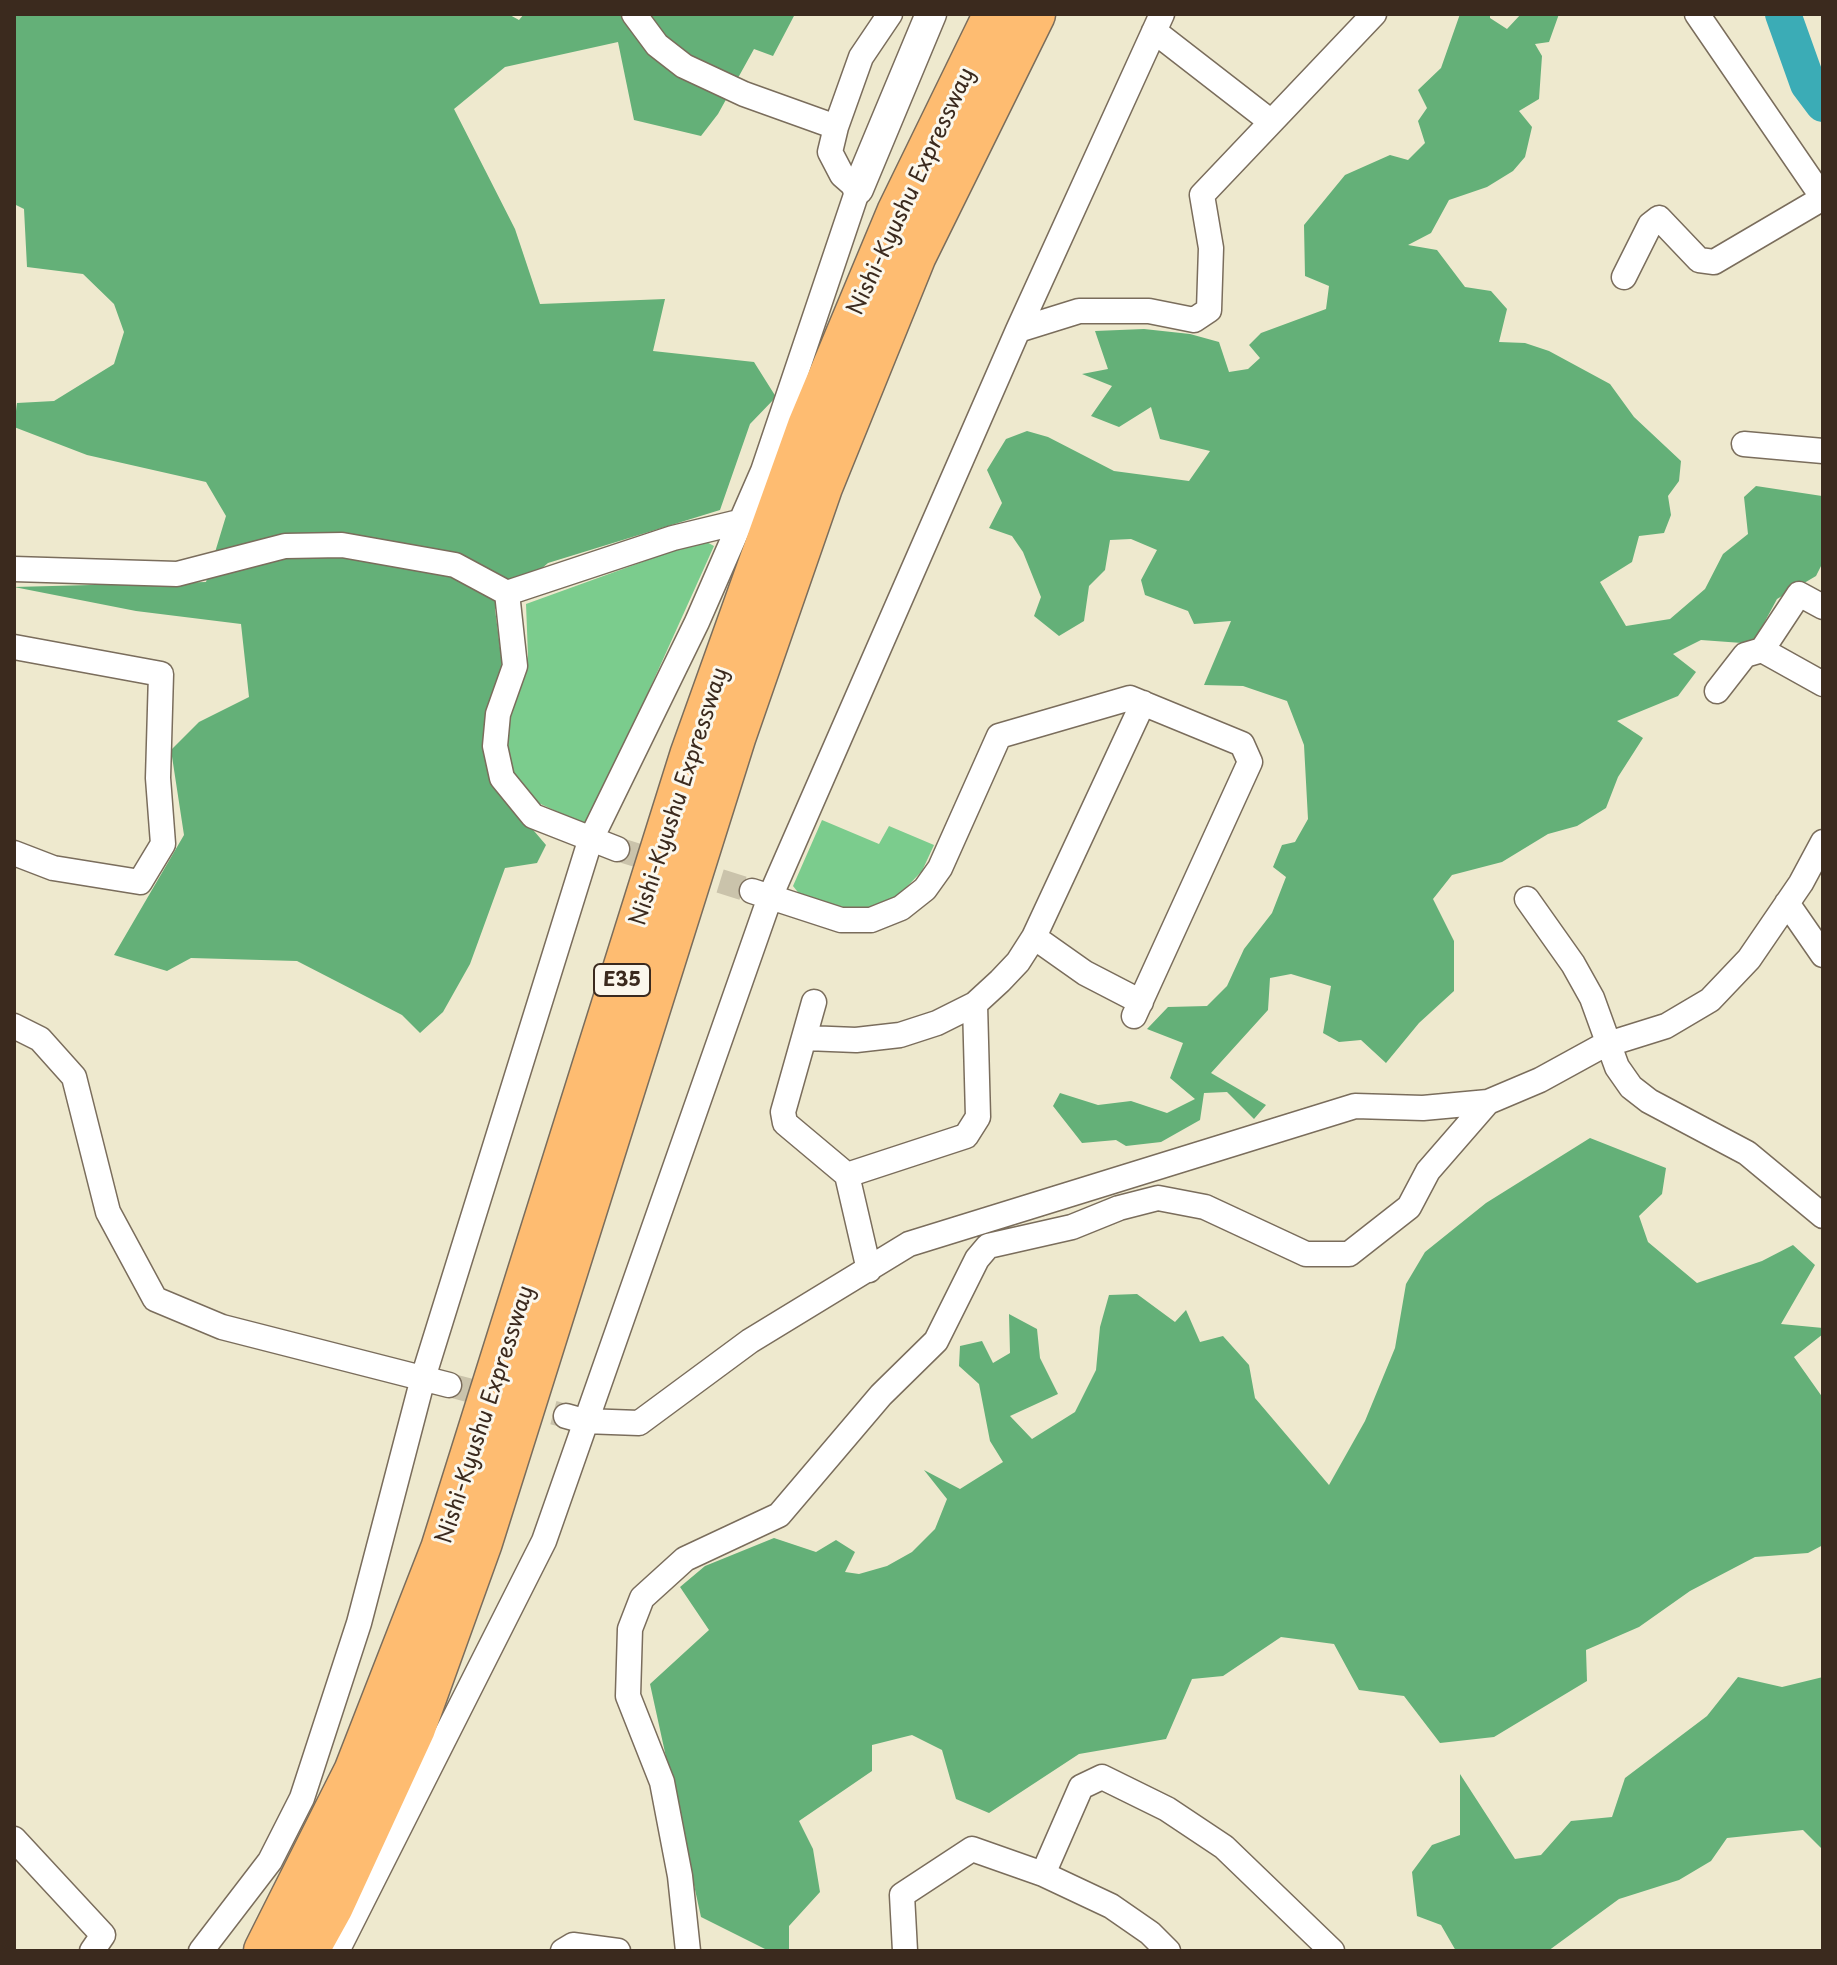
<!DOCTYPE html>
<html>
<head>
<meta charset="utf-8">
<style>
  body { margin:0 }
  #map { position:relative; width:1837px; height:1965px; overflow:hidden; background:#eee9ce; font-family:"Playpen Sans",sans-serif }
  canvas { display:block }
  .frame { position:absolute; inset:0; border:16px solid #3b2a1e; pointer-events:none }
</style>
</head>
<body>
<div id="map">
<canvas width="1837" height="1965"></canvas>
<div class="frame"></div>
</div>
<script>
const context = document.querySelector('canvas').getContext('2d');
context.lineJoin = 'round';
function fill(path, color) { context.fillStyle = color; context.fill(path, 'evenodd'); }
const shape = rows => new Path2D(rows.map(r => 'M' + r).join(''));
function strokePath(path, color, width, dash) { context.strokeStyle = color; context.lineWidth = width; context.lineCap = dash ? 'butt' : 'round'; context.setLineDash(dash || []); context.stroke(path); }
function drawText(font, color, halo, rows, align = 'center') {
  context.font = font + ' "Playpen Sans",sans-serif'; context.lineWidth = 6; context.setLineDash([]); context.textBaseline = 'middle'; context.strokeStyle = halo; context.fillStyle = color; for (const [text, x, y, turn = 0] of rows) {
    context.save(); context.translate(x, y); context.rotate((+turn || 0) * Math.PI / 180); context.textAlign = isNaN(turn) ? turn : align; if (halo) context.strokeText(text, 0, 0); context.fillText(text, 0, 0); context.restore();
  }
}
fill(shape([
  [703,540,714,546,588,826,532,800,509,776,507,724,528,656,526,604],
  [822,820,879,844,889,826,934,845,922,871,897,897,863,910,839,910,801,896,793,886]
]), '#7bcc8d');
fill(shape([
  [14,14,508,14,519,20,524,14,795,14,773,56,754,49,718,114,701,136,634,120,618,42,505,67,454,109,515,229,540,304,665,299,653,351,754,362,776,397,750,424,720,510,548,563,495,609,502,663,487,724,500,791,546,845,537,863,505,868,470,964,443,1012,420,1033,402,1015,297,961,191,958,167,971,114,955,184,835,171,750,199,722,249,697,241,624,136,611,14,587,206,582,226,516,206,482,87,455,14,427,17,403,54,401,114,364,124,332,114,304,83,274,27,267,24,209,14,204],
  [1460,14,1490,14,1490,18,1507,29,1521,14,1559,14,1549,42,1535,44,1542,56,1539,99,1519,111,1532,127,1525,157,1513,171,1487,187,1449,200,1431,233,1408,245,1437,250,1465,287,1491,291,1507,309,1499,342,1525,343,1549,351,1610,384,1634,417,1681,461,1679,481,1668,496,1671,515,1664,533,1639,536,1632,562,1600,582,1626,626,1670,619,1705,589,1723,554,1748,534,1744,497,1756,486,1822,496,1823,562,1816,576,1777,599,1756,638,1742,643,1701,640,1673,654,1696,672,1678,696,1617,721,1643,738,1618,777,1606,808,1577,826,1548,834,1502,862,1452,875,1433,899,1454,941,1454,991,1419,1023,1386,1063,1361,1040,1339,1042,1323,1033,1331,986,1291,974,1270,978,1268,1010,1211,1073,1266,1105,1254,1119,1227,1092,1204,1093,1200,1120,1161,1142,1126,1146,1116,1140,1082,1143,1053,1106,1060,1093,1098,1105,1131,1101,1167,1113,1195,1099,1170,1078,1183,1043,1147,1029,1168,1007,1207,1006,1227,986,1244,949,1272,913,1286,877,1273,867,1282,845,1295,842,1308,819,1304,745,1287,701,1243,686,1204,685,1231,621,1194,624,1188,611,1145,595,1141,580,1157,550,1131,539,1110,540,1105,570,1089,586,1084,621,1059,636,1034,616,1041,597,1023,552,1012,536,989,528,1002,503,987,470,1006,439,1027,431,1048,437,1114,471,1189,481,1210,451,1160,439,1151,407,1119,427,1091,416,1112,386,1082,374,1108,369,1095,331,1144,329,1190,334,1219,342,1229,372,1248,369,1260,358,1249,345,1261,333,1326,309,1329,286,1305,276,1304,225,1345,175,1390,155,1408,160,1425,143,1418,121,1427,108,1418,90,1441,68],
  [1590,1138,1666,1168,1662,1194,1639,1216,1648,1242,1697,1283,1762,1261,1793,1245,1815,1265,1781,1324,1823,1328,1823,1334,1794,1357,1823,1398,1823,1545,1808,1553,1755,1557,1690,1591,1639,1627,1586,1650,1587,1681,1494,1737,1440,1743,1404,1696,1359,1690,1334,1644,1281,1637,1223,1676,1192,1679,1166,1739,1079,1754,989,1813,956,1799,942,1750,912,1735,872,1745,872,1771,799,1821,813,1849,820,1892,789,1926,789,1951,769,1951,701,1917,650,1684,709,1630,680,1587,705,1566,774,1538,816,1552,836,1540,855,1552,845,1572,859,1574,887,1566,912,1552,935,1529,947,1499,924,1470,960,1489,1003,1462,990,1441,979,1384,959,1366,960,1346,982,1341,993,1363,1010,1353,1009,1314,1037,1329,1040,1358,1058,1394,1010,1416,1032,1439,1075,1412,1096,1370,1100,1327,1109,1295,1137,1294,1175,1322,1186,1310,1200,1342,1223,1336,1249,1365,1255,1398,1329,1485,1365,1421,1395,1348,1406,1284,1425,1252,1486,1203],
  [1738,1677,1782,1687,1823,1677,1823,1850,1803,1830,1727,1838,1711,1861,1679,1880,1619,1899,1548,1951,1456,1951,1441,1925,1417,1916,1412,1872,1432,1845,1460,1835,1460,1774,1515,1859,1541,1855,1571,1821,1612,1817,1625,1778,1707,1716]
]), '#64b078');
strokePath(shape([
  [1783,14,1808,84,1823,104]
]), '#3bacb6', 36);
strokePath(shape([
  [617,849,752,891],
  [449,1385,566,1416]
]), '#cac3ab', 24, [24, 12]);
const minor = shape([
  [1697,14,1823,198],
  [1154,31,1270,121],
  [836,127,861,57,890,14],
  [1624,277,1650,225,1659,218,1699,260,1714,262,1823,198],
  [1018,330,1079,311,1149,311,1194,320,1209,310,1211,248,1202,195,1374,14],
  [1744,444,1823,451],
  [14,569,177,574,285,546,342,545,455,565,507,593,673,538,739,522],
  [507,593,515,666,498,714,495,746,502,778,533,816,617,849],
  [14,647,161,674,158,778,163,844,140,882,53,868,14,853],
  [1762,650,1799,594,1823,607],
  [1717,691,1745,655,1762,650,1823,684],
  [752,891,841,920,871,920,901,908,925,889,940,868,999,736,1130,698,1242,744,1250,762,1134,1016],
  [1527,899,1573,964,1592,998,1617,1067,1631,1087,1649,1101,1747,1153,1823,1216],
  [1787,903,1823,955],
  [1034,937,1085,973,1141,1002],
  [814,1002,783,1112,785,1123,847,1175,869,1270],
  [14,1026,40,1039,74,1077,108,1212,155,1299,222,1327,449,1385],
  [806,1038,856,1040,900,1035,937,1023,975,1004,1000,981,1018,962,1034,937,1143,703],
  [847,1175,966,1136,978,1117,975,1004],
  [566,1416,584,1421,639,1423,750,1341,909,1244,1355,1106,1423,1108,1488,1102,1540,1080,1602,1046,1666,1026,1710,1000,1749,959,1801,883,1823,842],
  [14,1839,103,1935,92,1951],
  [1043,1874,1111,1906,1150,1933,1168,1951],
  [201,1951,270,1861,302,1798,359,1623,423,1378,590,841,697,622,763,471,858,189,842,175,830,152,836,127,744,94,684,66,657,45,634,14],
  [337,1951,544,1541,770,897,1018,330,1162,14],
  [563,1951,573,1945,618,1951],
  [688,1951,680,1876,662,1782,628,1696,630,1629,642,1598,685,1559,779,1515,881,1395,936,1341,977,1259,988,1246,1072,1227,1119,1208,1158,1198,1205,1207,1306,1254,1349,1254,1409,1207,1428,1171,1488,1102],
  [905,1951,902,1895,972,1849,1043,1874,1081,1787,1102,1777,1167,1809,1224,1847,1332,1951]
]);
const tertiary = shape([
  [858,189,931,14]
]);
const motorway = shape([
  [266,1951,356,1772,443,1549,692,756,810,426,899,213,996,14],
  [306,1951,331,1906,413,1728,480,1542,734,735,820,487,914,255,1033,14]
]);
strokePath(minor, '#7a6d5c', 27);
strokePath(tertiary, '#7a6d5c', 33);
strokePath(motorway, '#7a6d5c', 47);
strokePath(minor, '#fff', 24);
strokePath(tertiary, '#fff', 30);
strokePath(motorway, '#febc71', 44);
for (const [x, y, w] of [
  [622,980,56]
]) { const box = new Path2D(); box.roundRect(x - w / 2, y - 16, w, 32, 6); context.fillStyle = '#fbf7ec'; context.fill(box); strokePath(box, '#3b2a1e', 2); }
drawText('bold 20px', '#3b2a1e', null, [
  ["E35",622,980]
]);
drawText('22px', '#3b2a1e', '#fbf7ec', [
  ["Nishi-Kyushu Expressway",912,192,-65],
  ["Nishi-Kyushu Expressway",680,797,-72],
  ["Nishi-Kyushu Expressway",486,1415,-72]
]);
</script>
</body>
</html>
